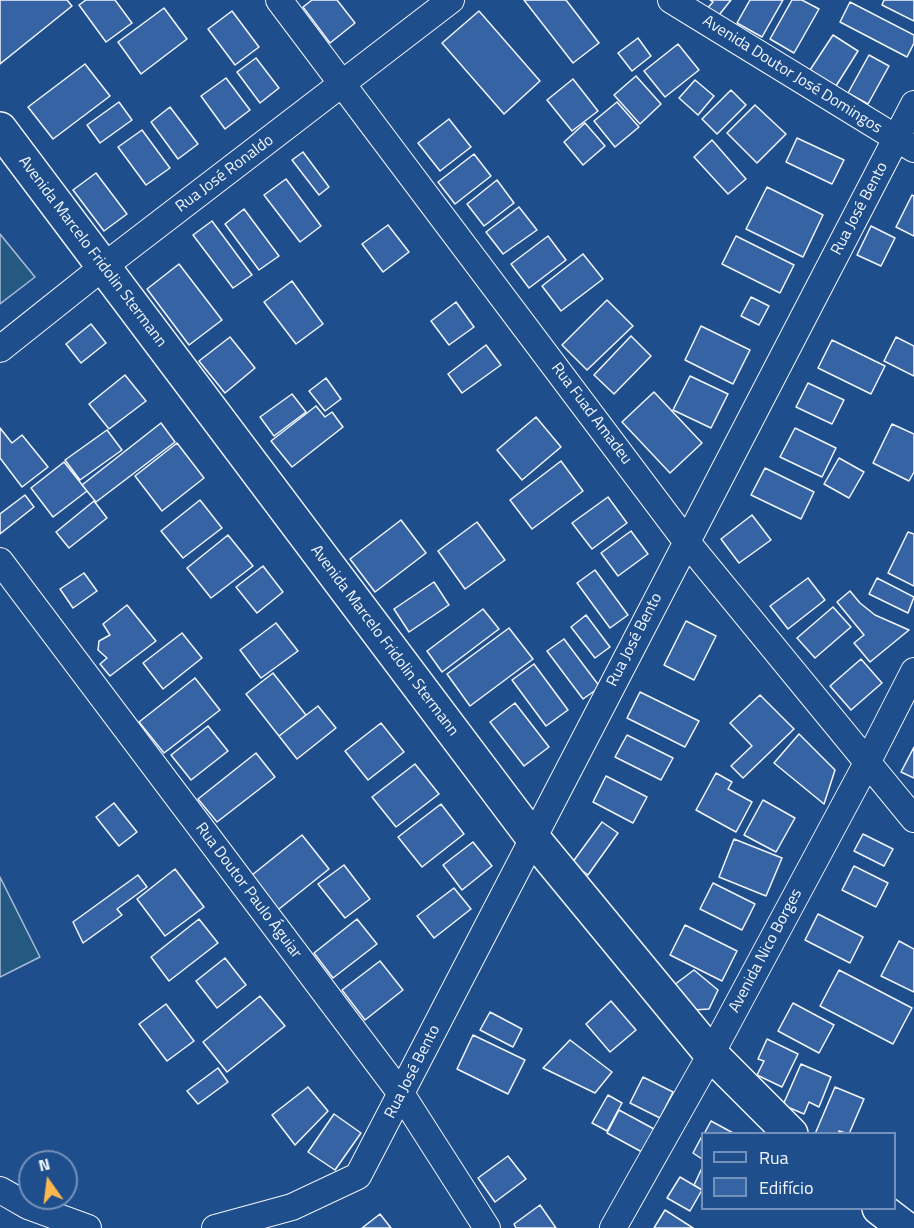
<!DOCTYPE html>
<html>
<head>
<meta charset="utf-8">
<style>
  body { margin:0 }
  #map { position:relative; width:914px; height:1228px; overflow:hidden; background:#1f4e8c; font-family:"Titillium Web",sans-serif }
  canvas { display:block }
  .legend { position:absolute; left:701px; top:1132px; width:195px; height:78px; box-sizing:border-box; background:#1f4e8c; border:2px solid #7391ba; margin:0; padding:8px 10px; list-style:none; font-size:18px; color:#f2f6ff }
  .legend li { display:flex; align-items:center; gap:12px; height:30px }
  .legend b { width:30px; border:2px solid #7391ba }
  .north { position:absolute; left:18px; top:1150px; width:60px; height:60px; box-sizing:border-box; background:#1f4e8c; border:2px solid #7391ba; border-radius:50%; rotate:346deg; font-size:16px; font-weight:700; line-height:24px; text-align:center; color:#f2f6ff }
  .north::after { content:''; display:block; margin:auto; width:21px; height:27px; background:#ffb74d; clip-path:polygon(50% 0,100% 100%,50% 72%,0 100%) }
</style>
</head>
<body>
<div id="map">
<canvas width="914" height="1228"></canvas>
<ul class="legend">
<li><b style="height:8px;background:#1f4e8c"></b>Rua</li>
<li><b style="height:16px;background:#3563a3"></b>Edifício</li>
</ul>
<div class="north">N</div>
</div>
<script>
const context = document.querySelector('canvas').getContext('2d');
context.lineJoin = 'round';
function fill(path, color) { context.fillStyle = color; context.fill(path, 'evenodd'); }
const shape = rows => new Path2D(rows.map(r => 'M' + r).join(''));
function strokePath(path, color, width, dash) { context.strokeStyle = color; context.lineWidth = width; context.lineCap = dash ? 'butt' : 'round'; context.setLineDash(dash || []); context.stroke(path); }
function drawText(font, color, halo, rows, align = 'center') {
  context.font = font + ' "Titillium Web",sans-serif'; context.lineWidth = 4.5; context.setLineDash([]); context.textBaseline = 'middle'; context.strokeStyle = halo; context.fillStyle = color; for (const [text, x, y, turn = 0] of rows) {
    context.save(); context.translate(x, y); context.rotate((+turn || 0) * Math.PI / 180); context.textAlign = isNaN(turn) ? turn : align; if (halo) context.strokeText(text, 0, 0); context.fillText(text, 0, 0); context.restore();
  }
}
const green = shape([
  [0,234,35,277,0,304,0,234],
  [0,877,40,957,0,977,0,877]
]);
fill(green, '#245a82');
strokePath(green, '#a8bbd7', 1.5);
const building = shape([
  [0,0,67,0,72,6,0,64,0,0],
  [86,0,115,0,132,23,106,42,79,5,86,0],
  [312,0,337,0,355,23,330,43,303,7,312,0],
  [524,0,566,0,599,43,573,63,524,0],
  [710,0,731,0,715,20,704,12,713,2,710,0],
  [750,0,783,0,762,37,737,23,750,0],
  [792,0,802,0,819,9,794,53,770,39,792,0],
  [884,0,914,0,914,21,882,5,884,0],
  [850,2,914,35,914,43,907,57,840,22,850,2],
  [164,8,187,39,141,74,118,42,164,8],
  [232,11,259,47,235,65,208,29,232,11],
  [479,11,540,81,504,114,442,43,479,11],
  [833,35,858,51,836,86,810,70,833,35],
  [638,38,651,56,632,71,618,53,638,38],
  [678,44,699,70,665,97,644,71,678,44],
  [869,55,889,66,868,104,848,93,869,55],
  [256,58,279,88,260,103,237,72,256,58],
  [85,64,110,96,53,139,28,107,85,64],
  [636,76,661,104,640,124,614,95,636,76],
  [226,78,250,110,225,129,201,96,226,78],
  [573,79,598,111,572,131,547,100,573,79],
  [695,80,714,96,698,115,679,98,695,80],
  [731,90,746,105,717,134,702,119,731,90],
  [119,102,132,120,100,143,87,125,119,102],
  [617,102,639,127,615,147,594,121,617,102],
  [755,105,786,134,757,163,727,133,755,105],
  [170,107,198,144,178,159,151,122,170,107],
  [449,119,471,147,440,171,418,143,449,119],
  [585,123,605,146,583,165,564,142,585,123],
  [142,130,170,168,146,185,118,147,142,130],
  [797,138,844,160,832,184,786,162,797,138],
  [712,140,746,179,728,194,694,157,712,140],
  [303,152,329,187,319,195,292,160,303,152],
  [474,154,491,176,455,204,438,182,474,154],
  [96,173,127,214,104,231,73,190,96,173],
  [286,179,321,226,300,242,264,195,286,179],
  [497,180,514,203,484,226,467,204,497,180],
  [767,187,823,215,803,257,746,229,767,187],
  [912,195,914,196,914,236,896,227,912,195],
  [519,207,537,230,503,254,486,232,519,207],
  [244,209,279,256,259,270,225,224,244,209],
  [212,221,252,275,233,288,193,235,212,221],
  [388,225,409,252,383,272,362,244,388,225],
  [871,226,895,238,881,266,857,255,871,226],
  [548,236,566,260,529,288,511,264,548,236],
  [736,236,794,265,780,293,722,264,736,236],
  [583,254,603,279,561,311,542,286,583,254],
  [179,264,222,320,189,345,147,289,179,264],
  [292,281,323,324,296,344,264,302,292,281],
  [751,297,769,306,759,325,741,316,751,297],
  [607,300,633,326,587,370,562,345,607,300],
  [456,302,474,327,449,345,431,321,456,302],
  [91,324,106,343,81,363,66,344,91,324],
  [701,326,750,350,733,384,685,360,701,326],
  [631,336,651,356,614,394,594,375,631,336],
  [230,337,255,368,225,393,199,361,230,337],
  [896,337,914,346,914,376,884,361,896,337],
  [832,340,885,366,871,394,818,368,832,340],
  [486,345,501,365,462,393,448,374,486,345],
  [125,375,146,401,109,429,89,404,125,375],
  [690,376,728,394,711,428,673,410,690,376],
  [326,378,341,399,325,411,309,391,326,378],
  [808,383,844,400,832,424,796,407,808,383],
  [654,392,702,443,670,473,622,422,654,392],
  [292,394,306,412,274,436,260,417,292,394],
  [316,406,325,417,332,412,343,427,292,467,271,441,316,406],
  [536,417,561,447,522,480,497,450,536,417],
  [161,423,175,442,96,502,82,485,161,423],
  [892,424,914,434,914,472,909,481,873,463,892,424],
  [0,428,12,443,22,435,48,467,22,487,0,458,0,428],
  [795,428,836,448,822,477,780,457,795,428],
  [107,430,122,450,80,480,65,460,107,430],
  [177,443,204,478,162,511,135,476,177,443],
  [839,458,864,472,849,498,824,484,839,458],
  [561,461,583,491,532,529,510,500,561,461],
  [64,462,87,491,53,517,31,488,64,462],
  [765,468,814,492,801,519,751,495,765,468],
  [25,495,34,507,0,534,0,514,25,495],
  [608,497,627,523,592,549,572,523,608,497],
  [200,500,222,528,183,558,161,531,200,500],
  [94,501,107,518,69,548,56,532,94,501],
  [752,515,771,540,739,563,721,539,752,515],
  [401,520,426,553,375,592,350,559,401,520],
  [477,522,505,560,465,589,438,551,477,522],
  [631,531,648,554,618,576,601,553,631,531],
  [908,532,914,534,914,586,888,573,908,532],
  [228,535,253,566,211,598,187,568,228,535],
  [263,566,283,592,257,613,236,587,263,566],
  [595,570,628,615,610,628,577,583,595,570],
  [84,573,97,591,73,608,60,589,84,573],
  [808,578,825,600,788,629,770,606,808,578],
  [877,578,914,597,908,613,869,594,877,578],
  [434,582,449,605,409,632,394,609,434,582],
  [850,591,860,603,875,615,909,630,870,662,854,643,864,635,837,602,850,591],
  [127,605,156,641,110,676,100,664,107,658,98,650,99,641,110,635,103,624,127,605],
  [833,607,851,627,815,658,797,638,833,607],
  [483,609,499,629,442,672,427,651,483,609],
  [586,615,610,647,595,658,571,627,586,615],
  [686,621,716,636,694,680,664,665,686,621],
  [276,623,298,651,261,678,240,650,276,623],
  [509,628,533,659,470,706,447,674,509,628],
  [182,633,202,658,163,689,143,663,182,633],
  [564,639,600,687,583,699,547,651,564,639],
  [861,659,882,683,851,710,830,686,861,659],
  [534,664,568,710,546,726,512,680,534,664],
  [273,673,306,715,279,736,246,694,273,673],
  [195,678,220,710,164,753,139,722,195,678],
  [640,692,699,721,685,747,627,718,640,692],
  [760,695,794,729,743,778,731,766,752,746,730,723,760,695],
  [515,703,549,747,524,766,490,722,515,703],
  [318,706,336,728,297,759,279,736,318,706],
  [381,723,404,752,368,780,345,751,381,723],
  [208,726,228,751,191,780,171,755,208,726],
  [799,734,835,770,824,804,774,763,799,734],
  [627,735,673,758,661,780,615,757,627,735],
  [914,747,914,778,901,772,914,747],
  [256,753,275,777,217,822,198,799,256,753],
  [415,764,439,794,396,827,372,797,415,764],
  [716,773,732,782,728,789,752,802,736,832,696,810,716,773],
  [606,776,647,797,633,823,593,802,606,776],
  [763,800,795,818,776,852,744,835,763,800],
  [114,803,137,832,119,846,96,817,114,803],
  [441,804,464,834,422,867,398,837,441,804],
  [602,822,618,833,588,875,572,863,602,822],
  [863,834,893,849,884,866,854,851,863,834],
  [302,835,329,869,274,913,247,879,302,835],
  [734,839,782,858,766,896,719,877,734,839],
  [473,842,492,866,462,890,443,865,473,842],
  [344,865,370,899,345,918,318,884,344,865],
  [854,866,888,883,876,907,842,890,854,866],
  [175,869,204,907,165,936,137,899,175,869],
  [138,875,147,887,117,909,122,915,83,943,73,922,138,875],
  [713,883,755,904,742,930,700,909,713,883],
  [454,888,471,909,434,938,417,916,454,888],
  [818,914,863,937,850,963,805,940,818,914],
  [199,919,218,943,169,981,151,957,199,919],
  [357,919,377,944,333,978,314,953,357,919],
  [685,925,737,951,722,981,670,955,685,925],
  [899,941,914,949,914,992,881,976,899,941],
  [225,958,246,985,217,1008,196,981,225,958],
  [380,961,403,990,365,1020,342,990,380,961],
  [694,970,718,990,709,1009,693,1010,674,985,694,970],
  [839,970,912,1008,893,1044,820,1006,839,970],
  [260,996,285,1026,227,1072,203,1042,260,996],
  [611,1001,636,1030,610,1052,586,1024,611,1001],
  [793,1003,834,1025,819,1053,778,1031,793,1003],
  [166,1004,194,1041,167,1061,139,1024,166,1004],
  [490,1012,522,1029,513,1047,480,1030,490,1012],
  [473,1035,525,1060,508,1094,457,1069,473,1035],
  [767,1039,798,1054,782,1087,757,1075,764,1061,758,1059,767,1039],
  [570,1040,612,1072,595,1093,543,1068,570,1040],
  [801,1064,831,1077,819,1107,809,1102,804,1114,783,1105,801,1064],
  [218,1068,228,1082,198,1104,187,1091,218,1068],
  [643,1077,673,1092,660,1118,630,1103,643,1077],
  [308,1087,328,1111,295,1145,272,1115,308,1087],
  [835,1087,864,1099,849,1134,839,1131,838,1134,815,1134,835,1087],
  [608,1095,622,1103,607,1131,592,1123,608,1095],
  [619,1110,654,1129,642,1152,607,1133,619,1110],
  [334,1114,361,1133,335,1170,308,1152,334,1114],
  [711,1121,735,1134,704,1134,711,1121],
  [702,1136,702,1159,693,1153,702,1136],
  [508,1156,526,1179,495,1202,478,1178,508,1156],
  [702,1168,702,1190,694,1185,702,1168],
  [680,1177,702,1190,690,1211,667,1198,680,1177],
  [540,1205,556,1228,516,1228,514,1224,540,1205],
  [665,1210,693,1228,654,1228,665,1210],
  [380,1214,391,1228,362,1228,380,1214]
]);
fill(building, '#3563a3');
strokePath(building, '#f2f6ff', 1.5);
const street = shape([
  [279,0,686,541,914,819],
  [671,0,914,149],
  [0,349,103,267,451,0],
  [0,561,402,1095,487,1228],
  [0,1190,28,1206,88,1228],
  [215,1228,292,1207,358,1176,914,104],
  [613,1228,711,1054,867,763,914,671]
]);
const secondary = shape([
  [0,129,533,838,711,1054,791,1134],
  [879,1208,905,1228]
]);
strokePath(street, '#f2f6ff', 28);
strokePath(secondary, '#f2f6ff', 36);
strokePath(street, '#1f4e8c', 26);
strokePath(secondary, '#1f4e8c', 33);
drawText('16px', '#f2f6ff', '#1f4e8c', [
  ["Avenida Doutor José Domingos",792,75,32],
  ["Rua José Ronaldo",225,174,-37],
  ["Rua José Bento",860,209,-62],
  ["Avenida Marcelo Fridolin Stermann",92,252,53],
  ["Rua Fuad Amadeu",591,414,53],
  ["Rua José Bento",635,640,-63],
  ["Avenida Marcelo Fridolin Stermann",384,641,53],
  ["Rua Doutor Paulo Águiar",248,891,53],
  ["Avenida Nico Borges",766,951,-62],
  ["Rua José Bento",413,1072,-63]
]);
</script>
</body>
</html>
